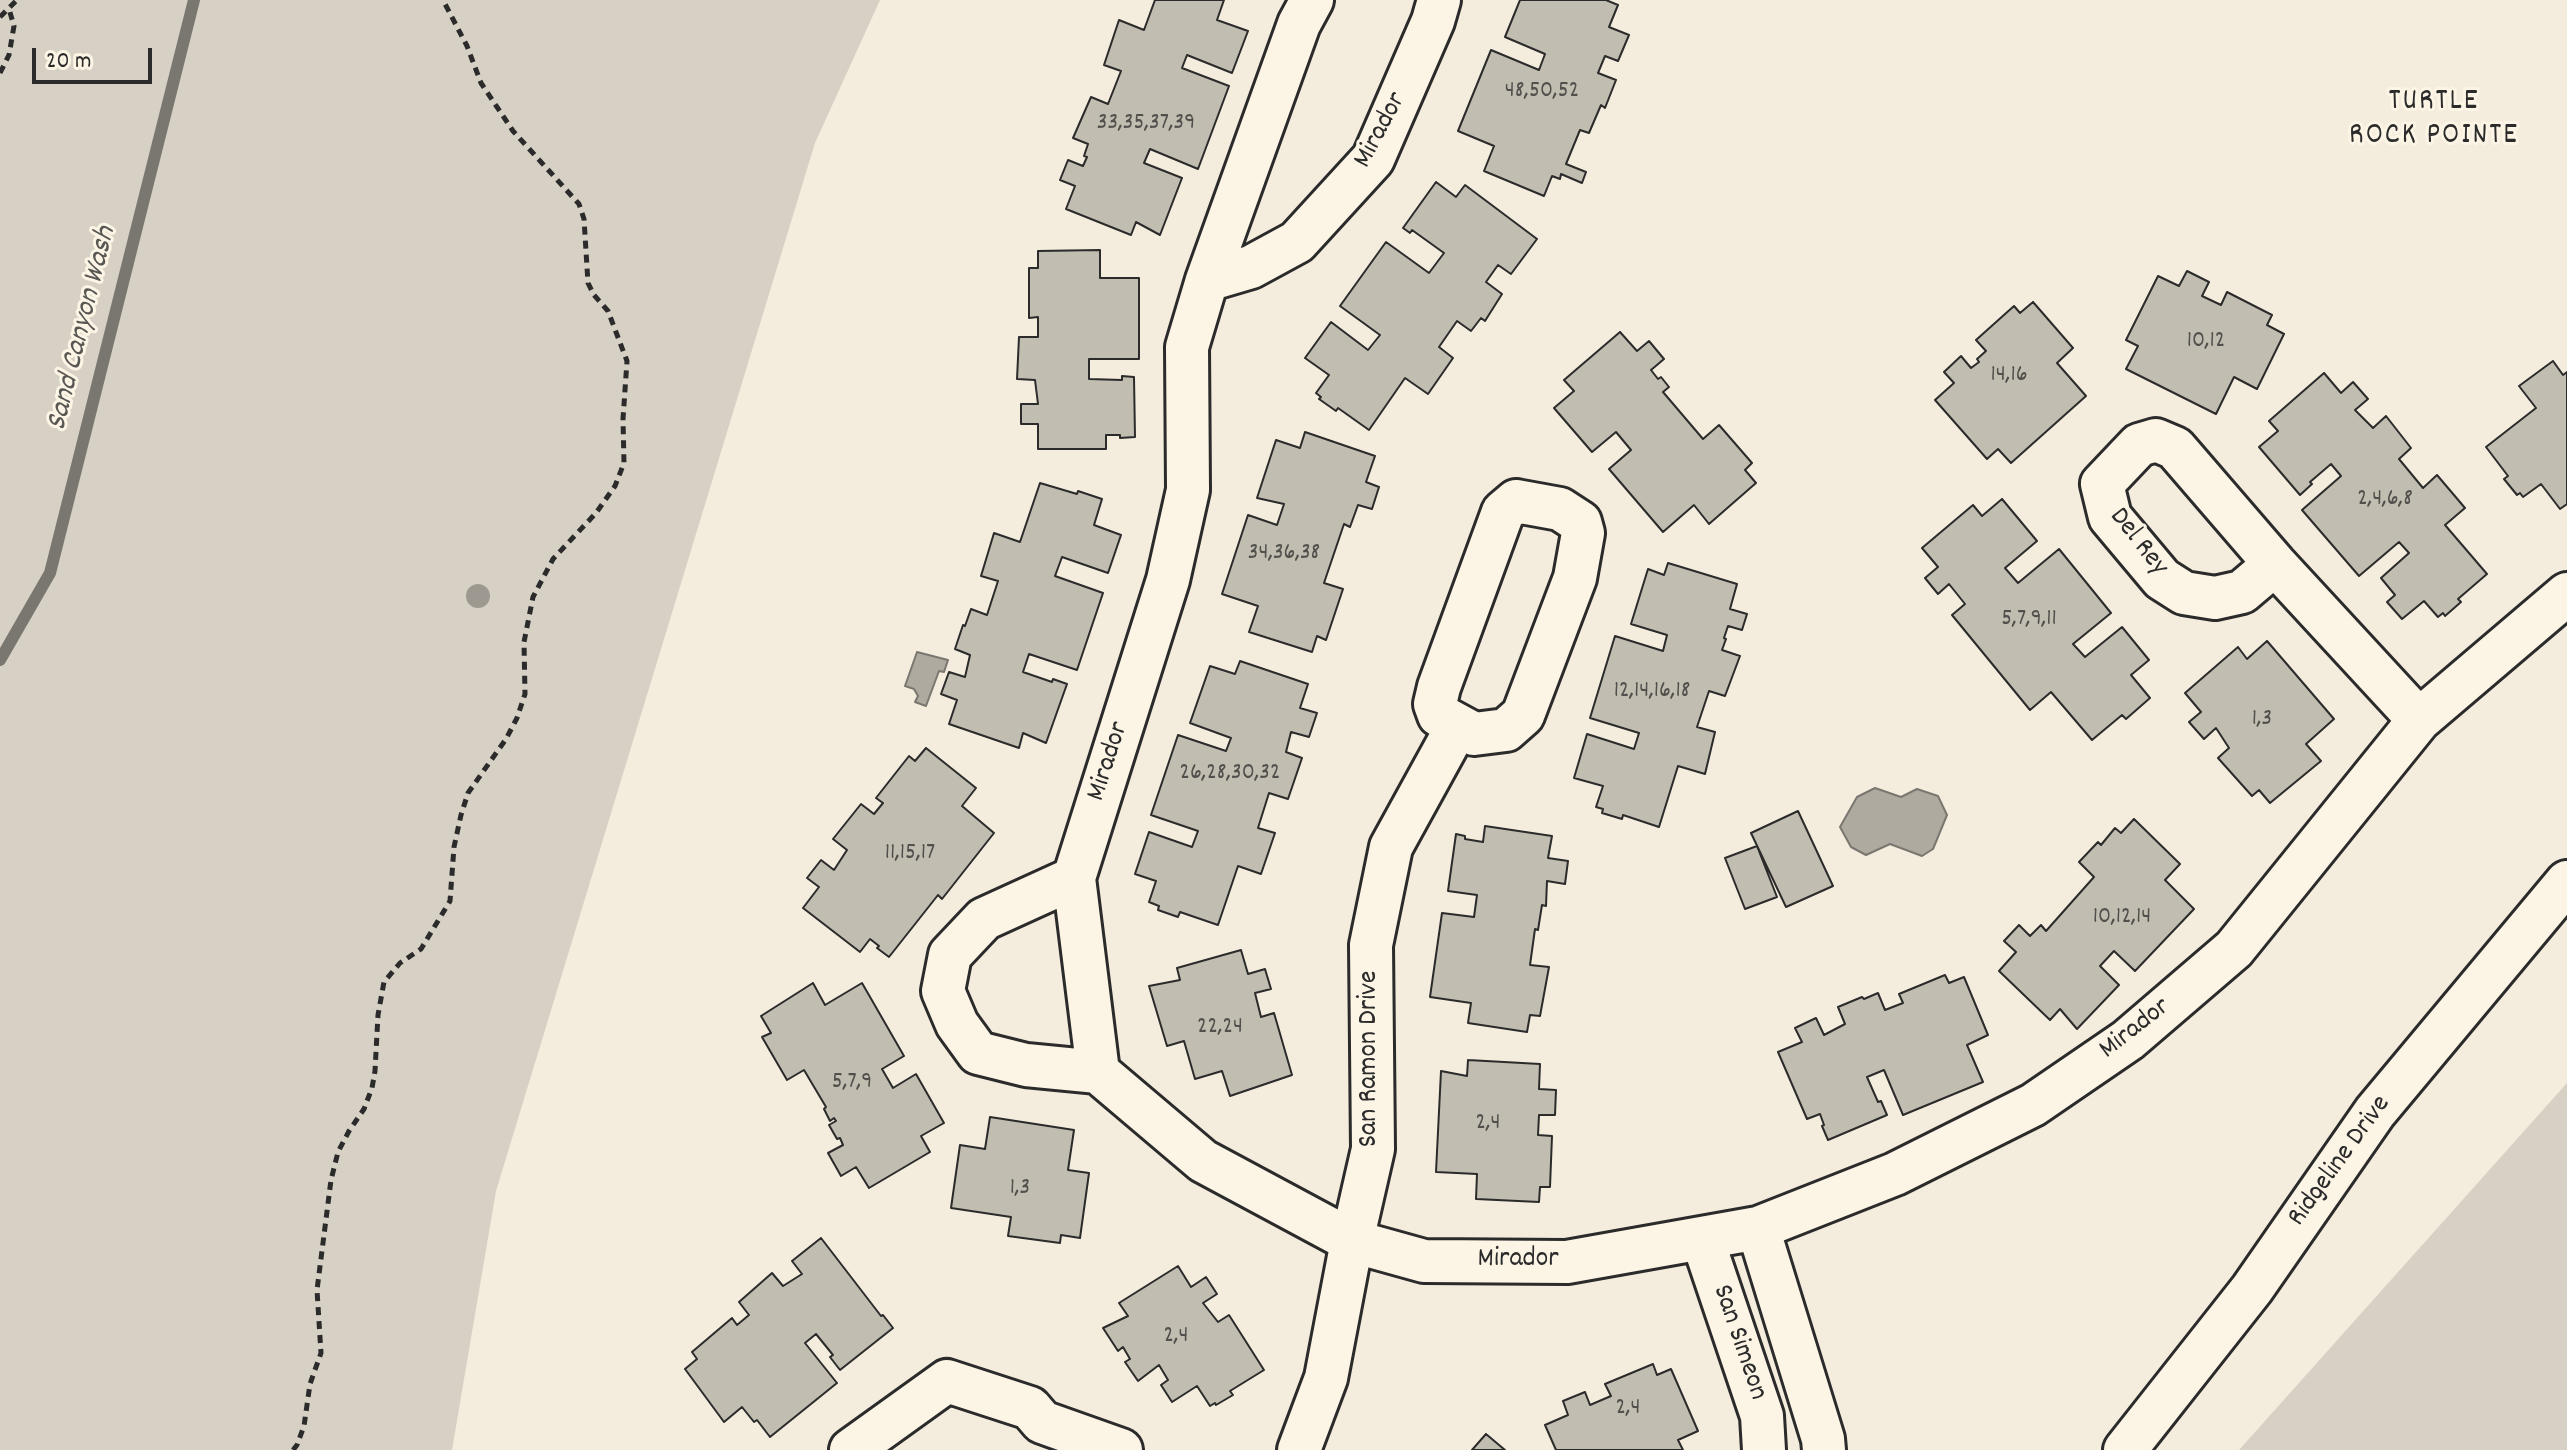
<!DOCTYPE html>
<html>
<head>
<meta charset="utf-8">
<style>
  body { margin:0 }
  #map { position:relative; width:2567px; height:1450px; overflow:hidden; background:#f4edde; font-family:Dekko,sans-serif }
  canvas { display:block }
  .scale { position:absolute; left:32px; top:48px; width:120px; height:36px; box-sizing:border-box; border:4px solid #2b2b2b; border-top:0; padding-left:10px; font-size:24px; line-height:28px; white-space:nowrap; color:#2b2b2b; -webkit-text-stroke:6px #fcf5e5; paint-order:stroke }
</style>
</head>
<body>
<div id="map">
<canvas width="2567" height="1450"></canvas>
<div class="scale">20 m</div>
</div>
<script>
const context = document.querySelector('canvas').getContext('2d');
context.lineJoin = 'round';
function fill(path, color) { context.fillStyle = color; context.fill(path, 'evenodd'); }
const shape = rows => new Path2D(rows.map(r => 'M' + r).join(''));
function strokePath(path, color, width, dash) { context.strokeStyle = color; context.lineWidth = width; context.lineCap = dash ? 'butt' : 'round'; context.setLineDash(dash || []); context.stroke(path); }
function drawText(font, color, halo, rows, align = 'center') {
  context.font = font + ' Dekko,sans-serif'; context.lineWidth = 6; context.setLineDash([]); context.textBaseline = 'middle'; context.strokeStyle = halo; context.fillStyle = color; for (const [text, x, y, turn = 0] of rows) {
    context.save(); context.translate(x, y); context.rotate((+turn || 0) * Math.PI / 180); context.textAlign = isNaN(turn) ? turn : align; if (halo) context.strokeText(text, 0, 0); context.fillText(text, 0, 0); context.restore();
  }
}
fill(shape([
  [0,0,880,0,815,143,496,1191,452,1450,0,1450],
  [2567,1083,2567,1450,2239,1450]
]), '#d6d1c4');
const water = shape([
  [917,652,948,660,944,672,939,671,926,706,915,702,918,696,914,689,905,686,917,652],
  [1875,788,1901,797,1917,789,1938,796,1947,815,1933,849,1922,856,1890,844,1866,855,1851,847,1840,827,1857,797,1875,788]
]);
fill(water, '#afaaa0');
strokePath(water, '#7a7771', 2);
strokePath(shape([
  [0,660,50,573,194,0]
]), '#7a7771', 12);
const building = shape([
  [1155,0,1224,0,1217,20,1248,31,1232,73,1187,55,1182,68,1229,86,1198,169,1150,149,1144,163,1182,178,1160,235,1136,222,1131,235,1066,209,1075,186,1060,180,1068,160,1083,166,1087,157,1084,156,1088,144,1073,138,1091,97,1108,104,1121,71,1104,65,1119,20,1144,30,1155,0],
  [1520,0,1606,0,1618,5,1609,27,1629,35,1618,61,1605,56,1598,73,1616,80,1605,108,1601,105,1589,133,1580,130,1566,164,1586,172,1582,183,1561,174,1560,179,1552,176,1544,196,1484,171,1494,146,1458,131,1491,50,1539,70,1545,54,1505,37,1520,0],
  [1436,182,1456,197,1465,185,1537,239,1511,274,1498,265,1486,282,1502,294,1485,321,1481,318,1471,331,1457,321,1439,347,1453,358,1428,394,1405,378,1369,430,1338,408,1336,411,1319,399,1321,397,1316,393,1329,375,1305,358,1331,322,1368,350,1380,335,1340,306,1386,242,1429,273,1444,253,1412,230,1410,233,1403,228,1436,182],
  [1100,250,1100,278,1139,278,1139,359,1089,359,1089,379,1122,380,1122,376,1134,377,1135,437,1120,438,1120,435,1106,435,1106,449,1038,449,1038,424,1021,424,1021,404,1038,404,1035,380,1017,379,1019,337,1038,337,1038,317,1029,318,1029,268,1038,268,1038,251,1100,250],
  [2187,271,2209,282,2202,296,2221,305,2227,292,2272,315,2267,325,2284,334,2257,389,2234,377,2216,414,2126,369,2138,346,2126,340,2158,276,2179,286,2187,271],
  [2033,302,2073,348,2057,363,2086,396,2011,463,1998,449,1987,459,1935,400,1954,383,1944,372,1961,356,1971,368,1979,362,1977,359,1986,351,1976,340,2014,306,2020,313,2033,302],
  [1620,332,1637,351,1649,341,1664,359,1651,370,1658,379,1661,377,1669,387,1663,392,1703,439,1719,425,1752,463,1745,470,1756,483,1709,524,1694,505,1663,532,1609,469,1631,450,1616,432,1592,452,1554,408,1574,391,1564,380,1620,332],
  [2553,361,2563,375,2567,372,2567,504,2560,509,2541,484,2523,497,2520,493,2517,495,2504,479,2508,476,2486,447,2536,408,2519,386,2553,361],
  [2324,373,2341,393,2353,382,2368,399,2355,410,2373,428,2386,416,2411,448,2399,459,2423,488,2437,475,2465,508,2445,525,2487,574,2458,599,2461,602,2445,616,2443,613,2438,617,2424,601,2402,619,2387,602,2395,595,2381,578,2409,553,2399,542,2359,576,2302,510,2341,476,2331,464,2310,482,2312,484,2300,495,2259,447,2278,431,2269,421,2324,373],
  [1305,432,1375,456,1366,482,1379,487,1372,509,1358,505,1350,527,1344,524,1324,583,1343,589,1326,640,1317,636,1312,652,1249,632,1258,606,1222,594,1248,515,1277,525,1284,504,1257,498,1276,440,1300,448,1305,432],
  [1040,483,1077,494,1078,491,1102,499,1094,525,1121,535,1108,573,1062,557,1055,576,1103,593,1077,670,1029,654,1023,672,1052,682,1053,679,1067,684,1046,743,1023,733,1019,748,949,724,957,700,941,694,949,672,965,677,970,655,955,649,963,625,965,626,971,609,987,615,998,581,981,576,994,533,1020,542,1040,483],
  [2002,499,2037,541,2005,568,2018,583,2059,549,2111,613,2073,644,2085,657,2122,627,2149,660,2131,675,2150,698,2126,719,2122,715,2092,740,2051,692,2030,710,1952,615,1965,604,1949,584,1938,594,1925,578,1938,567,1922,548,1973,505,1982,516,2002,499],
  [1668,563,1737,584,1730,609,1747,614,1742,630,1728,626,1724,638,1726,639,1722,650,1740,656,1725,696,1709,691,1697,727,1715,732,1705,774,1678,766,1659,827,1623,815,1622,819,1602,813,1603,809,1596,807,1603,786,1574,778,1587,734,1634,749,1639,733,1590,718,1615,636,1663,651,1667,635,1631,624,1648,569,1664,575,1668,563],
  [2267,641,2334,719,2306,744,2321,761,2270,803,2259,790,2252,796,2218,758,2229,748,2216,728,2204,739,2189,722,2201,712,2185,693,2238,647,2247,659,2267,641],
  [1240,661,1308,684,1300,708,1317,713,1309,737,1291,732,1286,752,1302,758,1288,799,1269,793,1258,828,1275,833,1261,874,1238,866,1218,925,1180,912,1178,917,1158,910,1159,906,1149,902,1156,881,1135,874,1149,832,1192,847,1198,831,1151,815,1178,735,1226,751,1231,738,1190,723,1210,666,1235,674,1240,661],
  [926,748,976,788,962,806,994,833,942,899,938,895,889,957,877,948,879,946,870,939,860,952,803,908,819,887,807,878,821,860,834,870,847,850,833,839,861,804,874,814,883,803,876,798,909,756,915,761,926,748],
  [1798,811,1833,886,1786,907,1751,833,1798,811],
  [2134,819,2180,864,2165,880,2194,909,2135,971,2114,951,2100,966,2119,985,2077,1029,2060,1009,2050,1020,1999,971,2016,952,2004,941,2019,925,2030,936,2041,925,2046,931,2094,877,2079,862,2098,842,2101,845,2115,828,2121,833,2134,819],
  [1485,826,1552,836,1548,858,1568,861,1565,884,1547,881,1546,906,1542,905,1538,930,1535,929,1530,965,1549,967,1540,1016,1530,1015,1527,1032,1468,1023,1471,1003,1430,997,1442,913,1474,917,1477,895,1448,891,1456,834,1465,836,1465,839,1483,842,1485,826],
  [1757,846,1777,897,1745,909,1725,858,1757,846],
  [1241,950,1248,974,1265,969,1271,989,1255,993,1261,1017,1274,1013,1292,1075,1230,1096,1222,1071,1195,1079,1184,1041,1167,1046,1149,986,1180,980,1177,968,1241,950],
  [1945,975,1949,983,1964,977,1988,1035,1967,1045,1983,1082,1903,1115,1884,1070,1867,1077,1878,1102,1881,1101,1887,1115,1828,1140,1822,1126,1824,1125,1820,1114,1807,1119,1778,1052,1802,1042,1795,1028,1816,1018,1824,1035,1845,1024,1838,1007,1862,997,1864,999,1878,993,1885,1010,1903,1003,1899,994,1945,975],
  [813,983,825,1005,862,983,904,1056,882,1069,893,1088,916,1074,944,1123,921,1136,930,1152,869,1188,856,1167,841,1176,828,1153,843,1145,840,1138,837,1139,829,1125,836,1121,834,1118,830,1121,824,1109,826,1107,804,1070,787,1080,762,1037,771,1033,761,1016,813,983],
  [1468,1060,1540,1064,1539,1089,1556,1090,1555,1115,1539,1115,1538,1135,1552,1136,1550,1187,1540,1187,1539,1202,1476,1199,1477,1174,1436,1172,1441,1071,1467,1076,1468,1060],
  [990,1117,1074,1130,1068,1170,1089,1173,1080,1238,1061,1235,1060,1243,1008,1236,1011,1217,951,1208,960,1145,985,1149,990,1117],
  [821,1238,881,1316,883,1315,893,1328,840,1370,830,1357,833,1355,816,1334,805,1343,837,1383,770,1437,757,1420,754,1422,742,1407,724,1422,685,1369,697,1359,692,1352,732,1318,737,1325,749,1315,739,1302,772,1273,783,1286,802,1274,792,1261,821,1238],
  [1178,1266,1191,1287,1206,1277,1217,1294,1203,1303,1218,1322,1229,1315,1264,1370,1230,1391,1233,1395,1216,1405,1215,1403,1210,1406,1197,1386,1172,1402,1161,1385,1168,1380,1159,1365,1138,1381,1125,1362,1130,1359,1123,1347,1118,1351,1103,1328,1128,1316,1119,1303,1178,1266],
  [1653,1364,1657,1375,1671,1369,1698,1431,1678,1440,1683,1450,1556,1450,1545,1425,1568,1415,1563,1401,1585,1392,1590,1405,1611,1396,1605,1384,1653,1364],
  [1486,1434,1505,1450,1472,1450,1486,1434]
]);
fill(building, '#c2bdb1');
strokePath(building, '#2b2b2b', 2);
const minor = shape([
  [1312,0,1299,24,1207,280,1187,347,1188,490,1168,580,1074,878,1098,1072,1203,1161,1352,1241,1424,1261,1567,1262,1758,1228,1895,1174,2033,1105,2128,1040,2234,949,2419,720,2567,594],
  [1207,280,1251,267,1297,242,1373,159,1433,21,1439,0],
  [1516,501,1560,509,1580,522,1583,533,1575,578,1523,715,1506,730,1474,734,1439,715,1435,704,1439,687,1503,512,1516,501],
  [2275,564,2242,592,2215,598,2184,593,2162,579,2110,517,2102,484,2139,445,2156,440,2175,448,2275,564,2419,720],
  [1074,878,984,919,950,955,943,991,957,1024,978,1053,1026,1065,1098,1072],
  [1758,1228,1823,1439,1824,1450],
  [1702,1238,1762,1416,1764,1450],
  [851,1450,947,1381,1030,1408,1042,1422,1121,1450],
  [1299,1450,1326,1378,1352,1241,1373,1149,1371,945,1391,847,1457,727],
  [2125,1450,2252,1289,2375,1112,2567,882]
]);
strokePath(minor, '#2b2b2b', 48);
strokePath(shape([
  [0,17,17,0],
  [0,73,9,55,14,26,9,9],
  [293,1450,297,1445,304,1426,310,1384,321,1353,317,1290,331,1180,338,1152,349,1131,364,1109,372,1088,375,1071,378,1015,384,982,400,963,421,949,450,901,454,847,461,815,468,793,506,739,517,718,525,694,524,642,533,597,553,559,596,513,615,486,624,463,623,419,627,361,608,311,594,295,588,283,584,219,579,204,513,131,481,83,467,46,443,0]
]), '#2b2b2b', 5, [8, 6]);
strokePath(minor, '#fcf5e5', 42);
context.fillStyle = '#9d9990';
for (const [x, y] of [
  [478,596]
]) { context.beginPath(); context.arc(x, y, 12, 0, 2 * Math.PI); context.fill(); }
drawText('24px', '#51504c', null, [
  ["48,50,52",1542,93],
  ["33,35,37,39",1146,125],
  ["10,12",2206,343],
  ["14,16",2009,377],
  ["2,4,6,8",2385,501],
  ["34,36,38",1284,555],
  ["5,7,9,11",2029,621],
  ["12,14,16,18",1652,693],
  ["1,3",2262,721],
  ["26,28,30,32",1230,775],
  ["11,15,17",910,855],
  ["10,12,14",2122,919],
  ["22,24",1220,1029],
  ["5,7,9",852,1084],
  ["2,4",1488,1125],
  ["1,3",1020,1190],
  ["2,4",1176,1338],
  ["2,4",1628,1410]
]);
drawText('28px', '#2b2b2b', '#fcf5e5', [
  ["Mirador",1382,131,-62],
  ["Del Rey",2137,543,52],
  ["Mirador",1110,762,-72],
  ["Mirador",2136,1030,-38],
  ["San Ramon Drive",1371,1059,-90],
  ["Ridgeline Drive",2341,1162,-54],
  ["Mirador",1518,1261],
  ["San Simeon",1738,1343,71]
]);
context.letterSpacing = '2px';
drawText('30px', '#2b2b2b', '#fcf5e5', [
  ["TURTLE",2434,104],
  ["ROCK POINTE",2434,138]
]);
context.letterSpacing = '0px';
drawText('italic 30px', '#595754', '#fcf5e5', [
  ["Sand Canyon Wash",84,329,-76]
]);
</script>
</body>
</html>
